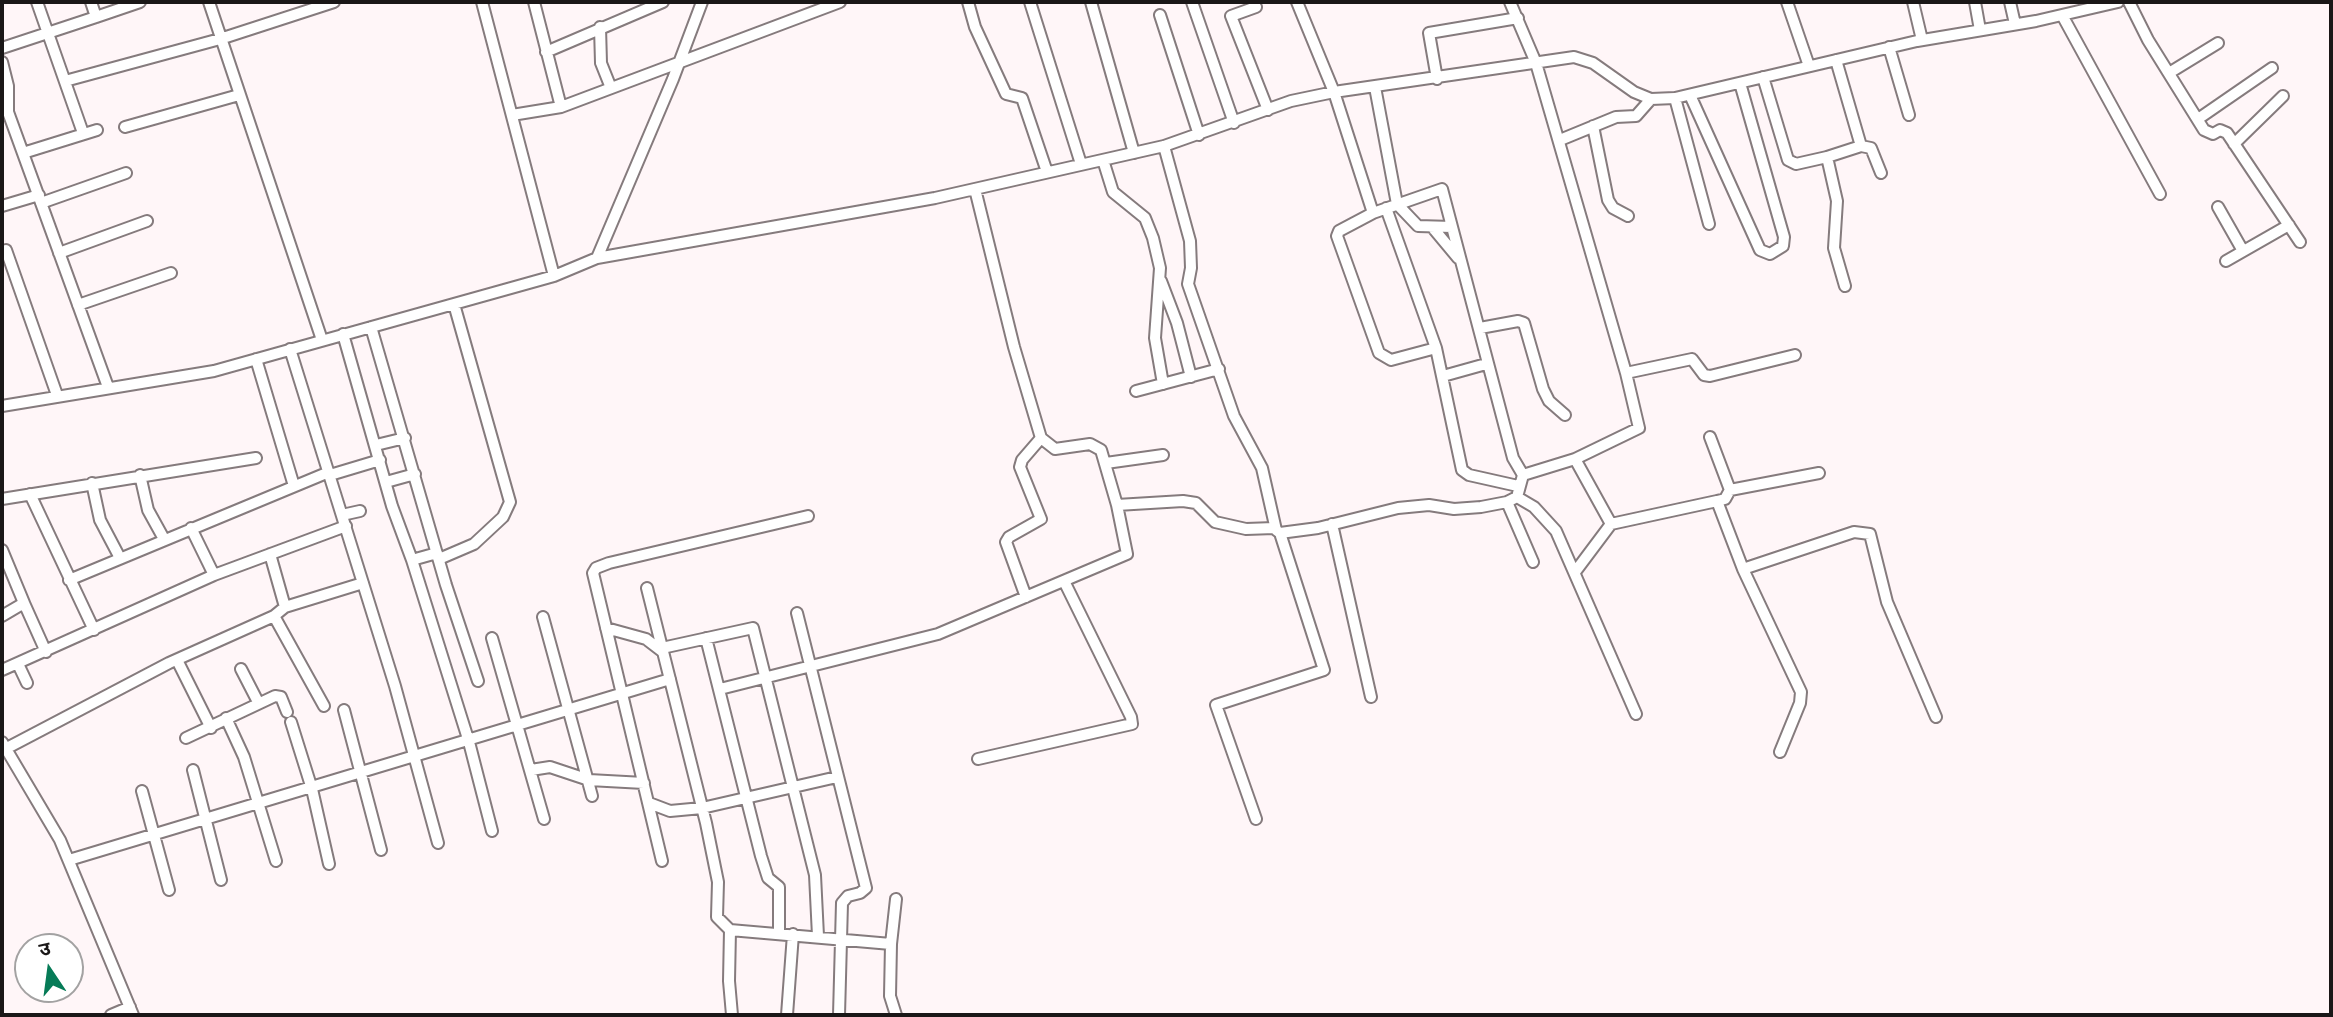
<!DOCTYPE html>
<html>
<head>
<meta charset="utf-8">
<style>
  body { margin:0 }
  #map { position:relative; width:2333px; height:1017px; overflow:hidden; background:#fff6f8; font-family:"Work Sans","Noto Sans Devanagari",sans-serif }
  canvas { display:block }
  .frame { position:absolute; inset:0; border:4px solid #1a1717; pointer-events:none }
  .north { position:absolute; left:14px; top:933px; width:70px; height:70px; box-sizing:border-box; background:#fff; border:2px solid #a3a2a2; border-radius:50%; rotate:347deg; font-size:19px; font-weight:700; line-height:28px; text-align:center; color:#1a1717 }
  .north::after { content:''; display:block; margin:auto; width:24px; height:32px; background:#067b57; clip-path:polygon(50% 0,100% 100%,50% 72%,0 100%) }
</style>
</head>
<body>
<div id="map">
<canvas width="2333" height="1017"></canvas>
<div class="frame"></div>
<div class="north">उ</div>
</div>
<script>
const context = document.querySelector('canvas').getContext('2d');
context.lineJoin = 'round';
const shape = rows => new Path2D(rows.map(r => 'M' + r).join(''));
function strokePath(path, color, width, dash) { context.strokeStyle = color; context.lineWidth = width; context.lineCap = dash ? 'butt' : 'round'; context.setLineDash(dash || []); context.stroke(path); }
const minor = shape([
  [37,2,83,133],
  [91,2,96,17,140,2],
  [209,2,322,340],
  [482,2,554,276],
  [534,2,561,107],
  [968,2,975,27,1006,94,1022,98,1047,172],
  [1030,2,1081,164],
  [1091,2,1134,153],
  [1192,2,1234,123],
  [1297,2,1334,92,1373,213,1442,189,1513,458,1523,475],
  [1510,2,1536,63,1626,373,1692,359,1704,375,1710,376,1795,355],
  [1787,2,1809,66],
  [1913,2,1922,40],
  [1975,2,1980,30],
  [2010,2,2015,24],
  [2129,2,2148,40,2204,130,2213,134,2220,130,2227,133,2300,242],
  [1256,7,1231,16,1268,110],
  [1160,15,1199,135],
  [2062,15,2160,194],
  [600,27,601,63,611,88],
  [1889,47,1909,115],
  [2,48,96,17],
  [546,52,663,2],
  [2,62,8,86,8,112,108,387],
  [2169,73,2218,43],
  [1763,77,1788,160,1796,164,1827,157,1837,201,1834,248,1845,286],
  [1437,79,1429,33,1518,18],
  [65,81,220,39,334,2],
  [1375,87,1397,204,1418,226,1452,227],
  [1690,95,1760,250,1770,254,1783,246,1784,237,1740,83],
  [1675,98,1709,224],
  [512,115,561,107,840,2],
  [2198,119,2272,68],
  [1593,126,1608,200,1613,208,1628,216],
  [125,127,239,95],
  [1560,140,1616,117,1636,116,1651,99],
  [2234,144,2283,96],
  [1164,146,1190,241,1191,268,1188,284,1234,416,1262,468,1276,530,1280,533,1318,528,1398,508,1429,505,1454,509,1481,507,1507,502,1517,497,1523,475,1575,459,1611,524,1717,501,1743,569,1801,692,1800,703,1780,752],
  [1861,146,1871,148,1881,173],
  [23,153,97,130],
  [1827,157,1861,146,1836,60],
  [1103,160,1113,192,1145,218,1153,238,1160,268,1155,338,1163,384],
  [41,203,126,173],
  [2,206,39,195],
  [2218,207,2243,251],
  [1386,208,1436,348,1462,470,1469,475,1518,486],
  [1373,213,1339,231,1337,236,1379,353,1391,360,1436,348],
  [1433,228,1458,258],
  [6,250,57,395],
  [59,253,147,221],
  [597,258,673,79,702,2],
  [2226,261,2289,225],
  [1161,281,1177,323,1191,377],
  [78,305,171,273],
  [371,327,446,585,478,681],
  [1480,328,1518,321,1524,323,1543,389,1549,401,1565,415],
  [343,334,392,506,412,560,469,742,492,831],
  [290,349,395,686,438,843],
  [256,359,294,486],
  [1443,376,1486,364],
  [1136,391,1219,369],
  [2,406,214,371,554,276,597,258,935,198,1164,146,1291,101,1334,92,1574,57,1593,63,1634,92,1651,99,1675,98,1917,41,2036,21,2118,2],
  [1710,437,1730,490,1725,499,1717,501],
  [376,445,405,438],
  [1575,459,1639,428,1626,373],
  [1106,463,1163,455],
  [140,475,148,510,164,539],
  [330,475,380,460],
  [386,482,415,474],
  [92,483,100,520,120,558],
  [1730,490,1819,473],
  [30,494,94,630],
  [1517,497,1534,507,1556,531,1636,714],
  [2,499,256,458],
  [1507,502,1533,562],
  [1117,505,1183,501,1196,503,1215,522,1246,529,1274,528],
  [342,515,360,511],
  [1332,524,1371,697],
  [191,528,214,575],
  [2,550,24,603,2,616],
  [270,554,285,607],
  [439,559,474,544,503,517,510,502,454,304],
  [412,560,437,553],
  [1743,569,1854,532,1870,534,1887,602,1936,717],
  [1575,572,1611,524],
  [69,580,329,472],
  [647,588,706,823,718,882,717,917,730,930],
  [1026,597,1006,542,1009,537,1041,519,1020,467,1022,460,1041,438],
  [24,603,46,652],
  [797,613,866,888,860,893,848,896,842,903,839,1015],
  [274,616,324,706],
  [543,617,592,796],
  [606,628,646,639,663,652],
  [492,638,544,819],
  [706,638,761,856,768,878,779,887,779,933],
  [662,648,753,628,815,875,818,936],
  [177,660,211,728],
  [18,664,27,683],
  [241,669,258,702],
  [2,670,214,575,346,526],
  [720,689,938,634,1127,554,1117,505,1101,450,1090,444,1055,449,1041,438,1014,347,975,189],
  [344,710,381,850],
  [226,718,244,757,276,861],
  [291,722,312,789,329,864],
  [186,738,275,696,281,697,287,712],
  [2,742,60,840,133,1015],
  [7,748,169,663,274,616,285,607,363,583],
  [978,759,1132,724,1131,717,1064,581],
  [193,770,221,880],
  [531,770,550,767,589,780,644,783],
  [142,791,169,890],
  [649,803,670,811,702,808,837,777],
  [1256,819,1216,705,1324,670,1280,533],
  [69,860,670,679],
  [662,861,593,573,596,568,609,563,808,516],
  [111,1015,130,1007],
  [732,1015,729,981,730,930,891,944],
  [787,1015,793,934],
  [896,1015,890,996,891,944,896,899]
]);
strokePath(minor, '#857b7d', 14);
strokePath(minor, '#fff', 10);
</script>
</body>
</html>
